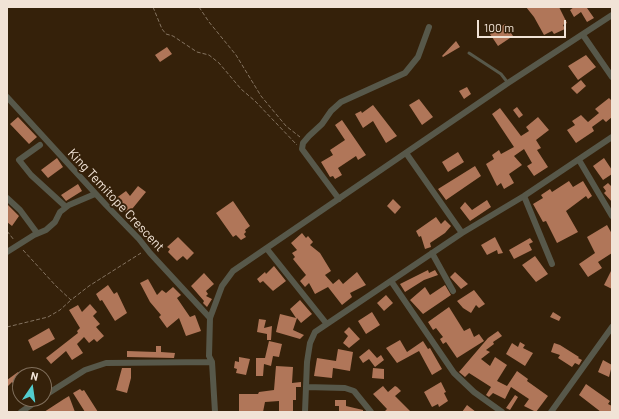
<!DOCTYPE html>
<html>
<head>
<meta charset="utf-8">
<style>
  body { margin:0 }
  #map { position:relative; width:619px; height:419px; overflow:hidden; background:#35210a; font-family:Barlow,sans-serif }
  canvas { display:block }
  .frame { position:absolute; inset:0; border:8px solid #f1e3d6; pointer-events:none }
  .north { position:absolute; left:12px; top:367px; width:40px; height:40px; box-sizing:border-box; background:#35210a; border:1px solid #806f5c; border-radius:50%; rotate:13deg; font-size:11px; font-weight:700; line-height:16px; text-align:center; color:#f1e3d6 }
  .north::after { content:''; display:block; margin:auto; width:14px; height:18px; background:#52cdce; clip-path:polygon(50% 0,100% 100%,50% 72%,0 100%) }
  .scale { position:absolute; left:477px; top:20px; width:89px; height:18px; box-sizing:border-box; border:2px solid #f1e3d6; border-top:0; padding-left:5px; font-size:12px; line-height:14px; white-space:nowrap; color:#f1e3d6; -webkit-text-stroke:3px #35210a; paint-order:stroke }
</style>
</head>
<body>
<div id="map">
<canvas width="619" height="419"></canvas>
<div class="frame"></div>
<div class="north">N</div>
<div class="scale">100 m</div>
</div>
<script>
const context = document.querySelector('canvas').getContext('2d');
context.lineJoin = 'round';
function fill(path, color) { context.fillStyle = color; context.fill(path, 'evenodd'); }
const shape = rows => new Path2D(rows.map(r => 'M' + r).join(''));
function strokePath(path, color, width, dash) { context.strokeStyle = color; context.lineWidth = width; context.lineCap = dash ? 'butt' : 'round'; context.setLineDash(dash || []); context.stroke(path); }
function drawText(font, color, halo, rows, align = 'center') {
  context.font = font + ' Barlow,sans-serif'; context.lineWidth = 4; context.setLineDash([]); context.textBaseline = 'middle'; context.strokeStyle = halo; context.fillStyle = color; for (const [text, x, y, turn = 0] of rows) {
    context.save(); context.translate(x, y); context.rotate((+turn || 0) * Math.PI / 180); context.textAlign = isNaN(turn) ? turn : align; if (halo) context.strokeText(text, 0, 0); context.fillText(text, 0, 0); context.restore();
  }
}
fill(shape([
  [526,7,559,7,567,23,563,25,565,29,554,34,552,31,544,35,534,17],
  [574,7,589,7,587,8,594,18,587,22,581,12,574,17,570,10],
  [505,24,513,36,498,46,490,34],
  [456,41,460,47,443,57,442,56],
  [167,47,172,54,160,62,155,55],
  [586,55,596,67,578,80,568,66],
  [581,80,586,86,577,94,571,88],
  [467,87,471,94,464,99,459,91],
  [609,98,612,101,612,117,606,122,603,119,592,127,594,131,576,143,567,130,575,125,572,121,581,115,588,122,599,113,595,109],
  [419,99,433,117,422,125,409,105],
  [373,105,397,136,386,143,373,121,363,128,355,114,361,111,362,113],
  [517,107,523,115,519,118,513,110],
  [500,108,521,136,529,131,526,127,538,117,549,130,536,140,541,148,537,150,548,167,534,176,527,166,532,163,524,149,514,156,522,165,509,174,514,183,504,189,501,183,497,186,486,164,494,159,492,155,499,150,501,154,514,147,492,114],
  [18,117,37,137,29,144,10,124],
  [342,120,366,155,358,160,356,156,338,168,342,175,335,179,333,176,330,177,321,162,333,155,330,150,345,140,335,125],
  [458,152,464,162,448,172,442,162],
  [57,158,63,167,48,178,41,170],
  [604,158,612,170,612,174,603,180,593,166],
  [475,166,481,176,446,200,438,189],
  [569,181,573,187,583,181,592,196,588,199,586,196,566,211,578,232,557,243,546,221,543,222,533,204,543,198,541,195,550,189,552,192],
  [608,183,612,187,612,202,604,193,606,191,603,187],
  [78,184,82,191,66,201,61,195],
  [138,186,146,192,128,214,120,208,115,199,126,191,130,196],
  [393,199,401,207,395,214,387,206],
  [487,200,491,207,470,221,460,208,465,202,472,210],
  [233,201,250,226,245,230,246,232,244,234,246,237,241,240,236,235,233,237,216,213],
  [7,204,19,216,12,226,7,222],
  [436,217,441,224,445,220,451,226,445,233,430,243,431,247,425,249,421,236,419,237,416,231],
  [607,225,612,234,612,253,598,262,602,268,588,277,579,264,595,253,587,237],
  [302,233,306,238,308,236,313,242,310,245,320,253,331,271,325,275,333,284,339,279,343,284,357,272,366,285,350,293,352,297,342,305,328,287,315,294,309,283,305,287,300,281,306,275,293,259,295,257,292,253,297,250,291,243],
  [178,237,194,253,187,260,183,256,177,261,168,252,170,249,167,247],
  [495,237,503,253,498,254,497,250,487,255,481,245],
  [530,238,533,242,529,244,532,250,514,259,509,250],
  [535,256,548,274,536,282,522,265],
  [274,266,286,281,273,291,263,281,260,283,257,279,265,272,266,274],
  [612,269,612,289,604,285],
  [428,270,429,273,435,270,438,275,424,280,405,292,400,284],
  [455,272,468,284,461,289,450,277],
  [204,273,214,284,206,291,208,294,206,296,212,299,207,307,203,303,204,301,191,286],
  [148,279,157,295,162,290,166,293,173,287,181,295,177,298,190,317,195,315,201,331,186,336,179,318,167,328,159,317,161,315,150,302,140,283],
  [108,285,114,294,117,292,127,313,115,321,102,300,100,301,96,294],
  [445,285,451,295,423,314,410,300,425,287,430,295],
  [474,290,485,304,479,308,476,305,471,313,463,308,457,301],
  [386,295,393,303,384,311,377,303],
  [300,300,312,314,301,323,297,318,293,330,304,335,300,339,276,332,280,314,296,318,290,309],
  [90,304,97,312,93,316,100,324,96,327,104,336,97,342,94,339,89,343,84,337,77,344,83,353,72,360,66,351,51,364,46,358,78,333,77,331,80,328,69,310,78,305,82,312],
  [449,307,464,331,470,328,474,337,479,334,484,341,457,358,446,342,443,344,440,339,443,337,436,328,433,330,428,322],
  [372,312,380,325,366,334,358,321],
  [553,312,561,317,559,321,550,317],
  [259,319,266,320,264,328,272,326,271,340,267,340,267,334,257,332],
  [349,327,360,339,349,348,343,343,348,336,344,332],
  [49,328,55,339,33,351,28,340],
  [498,331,502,336,493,342,494,344,486,350,490,352,481,359,490,366,495,357,507,365,497,381,507,386,517,371,528,379,527,381,548,396,536,412,524,406,529,399,511,387,505,399,493,393,489,397,486,395,491,387,469,373,465,377,459,372,488,338],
  [400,340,407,352,423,341,428,349,430,348,442,369,432,375,419,351,397,363,386,348],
  [269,341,282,344,279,357,273,356,271,366,264,364,263,376,256,376,256,358,265,358],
  [520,342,525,345,523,348,533,353,525,366,506,354,512,343,518,347],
  [554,343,560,345,579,357,578,358,582,360,579,365,575,363,572,367,558,358,560,355,551,352],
  [156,346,161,346,161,352,175,353,174,358,127,357,127,351,156,352],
  [338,349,353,352,350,371,333,368,332,378,314,376,317,358,336,361],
  [369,349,377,358,381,355,384,360,375,367,369,359,363,363,359,357],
  [239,357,250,359,246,375,236,373,237,369,234,368,235,361,239,362],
  [603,360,612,365,609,377,598,372],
  [276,366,293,367,292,383,301,382,301,387,296,387,296,400,293,400,293,412,279,412,279,401,265,402,263,412,239,412,239,394,258,394,259,392,274,390],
  [122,368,131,368,131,378,127,393,116,390],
  [373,368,384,369,384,379,372,378],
  [18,372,21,375,19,376,20,393,12,382,7,387,7,380],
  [441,382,446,392,444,393,448,401,439,407,438,404,432,407,424,392],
  [586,384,610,401,608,404,612,406,612,412,601,412,579,395],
  [383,386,388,392,395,386,397,387,401,391,395,396,411,412,384,412,387,409,373,394],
  [80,389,82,391,84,390,98,412,85,412,73,393],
  [515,395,518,397,510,410,506,408],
  [69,396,75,412,44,412,64,399],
  [335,400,346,400,346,406,363,410,363,412,339,412,339,406,335,406],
  [467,405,476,412,462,412]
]), '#b07659');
strokePath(shape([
  [153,7,162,29,166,34,173,36,197,52,209,55,219,63,241,89,255,101,297,145],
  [199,7,209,22,236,55,261,96,286,126,300,137],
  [7,231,14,240],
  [23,250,56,286,71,300,89,286,141,253],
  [7,327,48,317,60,310,71,300]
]), '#857461', 1, [4, 2]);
strokePath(shape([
  [469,53,501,74,508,83]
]), '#57584a', 3);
strokePath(shape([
  [583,35,612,77],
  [7,97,106,205,139,239,150,253,210,318],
  [40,145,19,160,31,175,66,207],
  [406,153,462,233],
  [579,160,612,216],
  [524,196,552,264],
  [7,198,20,210,37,233],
  [339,199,302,149,303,143,309,136,322,124,331,111,341,102,405,73,418,57,429,27],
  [267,249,326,323],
  [7,252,34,235,46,230,55,222,60,212,69,205,95,194],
  [432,253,453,291],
  [391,281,454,373,474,392,502,412],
  [306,387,345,388,354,391,371,412],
  [44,396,85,370,106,363,212,362],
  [21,412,40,399],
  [215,412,212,362,209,356,210,318,222,286,233,271,508,83,612,15],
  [305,412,307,362,310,343,315,332,462,233,524,196,612,137],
  [551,412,612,327]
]), '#57584a', 6);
drawText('13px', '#f1e3d6', '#35210a', [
  ["King Temitope Crescent",116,200,47]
]);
</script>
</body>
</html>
